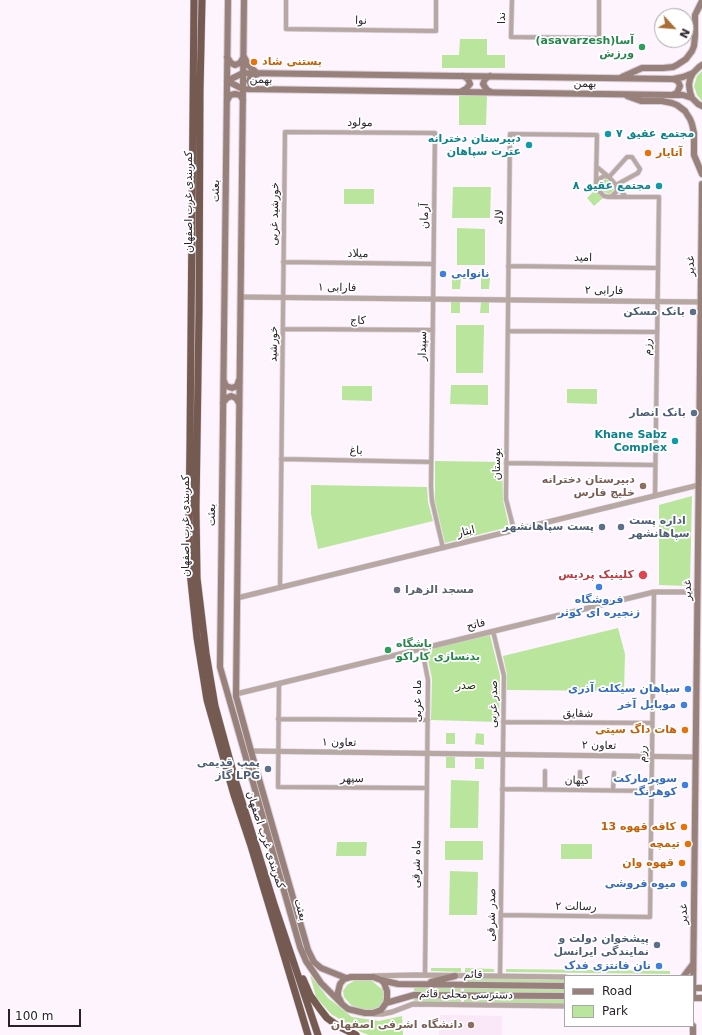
<!DOCTYPE html>
<html>
<head>
<meta charset="utf-8">
<style>
  body { margin:0 }
  #map { position:relative; width:702px; height:1035px; overflow:hidden; background:#fef4fe; font-family:"DejaVu Sans",sans-serif }
  canvas { display:block }
  .legend { position:absolute; left:564px; top:975px; width:130px; height:52px; box-sizing:border-box; background:#fff; border:1px solid #a9a6aa; margin:0; padding:5px 7px; list-style:none; font-size:12px; color:#29212a }
  .legend li { display:flex; align-items:center; gap:8px; height:20px }
  .legend b { width:20px; border:1px solid #a9a6aa }
  .north { position:absolute; left:654px; top:8px; width:40px; height:40px; box-sizing:border-box; background:#fff; border:1px solid #a9a6aa; border-radius:50%; rotate:116deg; font-size:11px; font-weight:700; line-height:16px; text-align:center; color:#29212a }
  .north::after { content:''; display:block; margin:auto; width:14px; height:18px; background:#ab6d33; clip-path:polygon(50% 0,100% 100%,50% 72%,0 100%) }
  .scale { position:absolute; left:8px; top:1009px; width:73px; height:18px; box-sizing:border-box; border:2px solid #29212a; border-top:0; padding-left:5px; font-size:12px; line-height:14px; white-space:nowrap; color:#29212a; -webkit-text-stroke:3px #fff; paint-order:stroke }
</style>
</head>
<body>
<div id="map">
<canvas width="702" height="1035"></canvas>
<ul class="legend">
<li><b style="height:5px;background:#97817a"></b>Road</li>
<li><b style="height:11px;background:#bae59c"></b>Park</li>
</ul>
<div class="north">N</div>
<div class="scale">100 m</div>
</div>
<script>
const context = document.querySelector('canvas').getContext('2d');
context.lineJoin = 'round';
function fill(path, color) { context.fillStyle = color; context.fill(path, 'evenodd'); }
const shape = rows => new Path2D(rows.map(r => 'M' + r).join(''));
function strokePath(path, color, width, dash) { context.strokeStyle = color; context.lineWidth = width; context.lineCap = dash ? 'butt' : 'round'; context.setLineDash(dash || []); context.stroke(path); }
function drawText(font, color, halo, rows, align = 'center') {
  context.font = font + ' "DejaVu Sans","Noto Naskh Arabic",sans-serif'; context.lineWidth = 3.5; context.setLineDash([]); context.textBaseline = 'middle'; context.strokeStyle = halo; context.fillStyle = color; for (const [text, x, y, turn = 0] of rows) {
    context.save(); context.translate(x, y); context.rotate((+turn || 0) * Math.PI / 180); context.textAlign = isNaN(turn) ? turn : align; if (halo) context.strokeText(text, 0, 0); context.fillText(text, 0, 0); context.restore();
  }
}
fill(shape([
  [440,1015,502,1016,502,1035,439,1035]
]), '#fae7f7');
fill(shape([
  [460,39,487,39,487,55,505,55,505,68,442,68,442,55,459,55],
  [702,71,702,101,697,95,694,86,697,76],
  [459,96,487,96,486,125,459,125],
  [606,179,609,181,614,188,612,192,609,194,604,192,599,186,601,181],
  [453,187,491,187,490,218,452,218],
  [344,189,374,189,374,204,344,204],
  [595,190,603,198,594,206,587,198],
  [457,228,485,229,485,265,457,265],
  [452,278,461,278,460,289,452,289],
  [481,278,490,278,489,289,481,289],
  [451,302,460,302,460,313,451,313],
  [481,302,489,302,489,313,480,313],
  [456,325,484,325,483,373,456,373],
  [451,385,488,385,488,405,450,404],
  [342,386,372,386,372,401,342,400],
  [567,389,597,389,597,404,567,403],
  [435,461,502,462,503,500,509,527,445,543,435,501],
  [311,485,427,487,428,502,433,521,318,549,311,514],
  [692,496,690,586,659,585,659,505],
  [618,628,625,654,624,691,507,690,507,675,503,656],
  [490,635,500,676,499,722,431,720,432,679,426,650],
  [446,733,455,733,455,744,446,744],
  [476,733,484,734,484,745,475,744],
  [446,757,455,757,455,768,446,768],
  [475,758,484,758,484,769,475,769],
  [451,780,479,781,478,828,450,828],
  [445,841,483,841,483,860,445,860],
  [337,842,367,842,366,856,336,856],
  [561,844,592,844,592,859,561,859],
  [450,871,478,872,477,915,449,915],
  [431,968,461,968,461,972,431,971],
  [465,968,494,969,494,972,465,972],
  [506,969,670,971,670,974,506,972],
  [310,975,328,998,352,1017,379,1021,402,1016,403,1035,369,1035,361,1032,331,1014,316,997],
  [465,978,565,980,565,984,465,983],
  [357,979,372,981,383,990,385,999,381,1006,372,1010,362,1010,351,1005,344,997,343,991,347,985],
  [414,986,461,987,461,992,414,992],
  [464,987,565,988,565,993,464,992],
  [414,997,461,998,461,1002,414,1002],
  [464,998,565,999,565,1004,464,1002]
]), '#bae59c');
const minor = shape([
  [286,0,286,29,436,31,436,0],
  [512,0,511,37,599,38,599,0],
  [597,167,609,177,627,157,632,157,640,169,638,173,616,185,626,197],
  [604,176,609,177,616,185,617,190,616,192,612,196,609,197,604,196,597,189,596,183,597,181,599,179,604,176],
  [609,197,659,197,655,496],
  [283,262,433,264],
  [508,266,658,268],
  [283,329,433,330],
  [508,331,657,332],
  [281,459,431,462],
  [506,463,655,465],
  [514,530,506,499,506,493,510,134,597,135,596,183],
  [280,587,285,132,435,133,431,487,432,501,443,548],
  [493,631,504,676,500,976],
  [422,649,428,680,425,975],
  [279,684,278,787,427,788],
  [278,719,428,720],
  [503,722,652,723],
  [545,771,545,790],
  [502,789,652,791],
  [580,790,580,772],
  [613,790,614,773],
  [501,915,650,917,654,592]
]);
const tertiary = shape([
  [241,297,701,302],
  [237,598,699,485],
  [236,694,654,592,698,592],
  [251,751,696,757],
  [372,976,414,975,565,977],
  [374,1014,382,1014,392,1012,413,1004,565,1006]
]);
const secondary = shape([
  [228,0,220,667,300,947,306,961,321,983,342,1004],
  [244,0,236,696,251,751,308,950,314,962,321,968,346,978],
  [227,57,231,63,235,65,240,63,243,58],
  [244,57,249,66,258,74,251,76,249,81,252,87,257,89],
  [702,65,699,67,693,73,690,79,689,85,690,92,692,98,698,104,702,106],
  [490,76,485,79,483,84,487,90,491,92],
  [622,77,642,68,663,68,673,67,677,65,686,59,692,51,694,46,695,36,695,15,702,1],
  [227,81,243,73,673,79,683,77,693,73],
  [227,81,243,89,246,89,672,95,683,95,692,98],
  [462,91,466,89,470,84,468,79,463,76],
  [672,95,677,93,680,86,678,81,673,79],
  [627,96,641,101,662,101,672,103,677,105,685,111,690,119,692,124,694,133,694,155,702,174],
  [227,101,230,95,235,94,240,95,243,100],
  [224,381,226,386,232,388,237,386,239,380],
  [223,403,227,398,231,396,236,398,239,403],
  [684,976,693,964],
  [351,977,373,977,381,980,384,983,387,991,387,999,386,1003,381,1010,373,1013,365,1013,348,1009,342,1004,338,996,338,992,340,984,344,979,351,977],
  [381,980,398,984,565,986],
  [431,982,455,976],
  [693,988,702,988],
  [693,997,702,184],
  [693,998,702,998],
  [386,1003,414,995,565,996],
  [693,1035,693,1026]
]);
const trunk = shape([
  [194,0,190,442,189,519,190,572,197,638,207,700,234,795,251,846,308,1035],
  [202,0,200,91,199,311,196,508,197,578,206,653,215,706,236,783,257,849,274,904,318,1035],
  [303,979,310,995,320,1009,327,1018,338,1026,356,1035]
]);
strokePath(minor, '#d8ced8', 5.5);
strokePath(tertiary, '#d8ced8', 6);
strokePath(secondary, '#d8ced8', 8);
strokePath(trunk, '#d8ced8', 8);
strokePath(minor, '#b7a8a3', 4);
strokePath(tertiary, '#b7a8a3', 5);
strokePath(secondary, '#97817a', 6);
strokePath(trunk, '#755a51', 7);
for (const [x, y, r, color] of [
  [642,47,4,"#2e9e5b"],
  [254,62,4,"#e8710a"],
  [608,134,4,"#0f9aa8"],
  [529,145,4,"#0f9aa8"],
  [648,153,4,"#e8710a"],
  [659,186,4,"#0f9aa8"],
  [443,274,4,"#3f7fe0"],
  [693,312,4,"#5c6f8a"],
  [694,413,4,"#5c6f8a"],
  [675,441,4,"#0f9aa8"],
  [643,486,4,"#8d6e63"],
  [602,527,4,"#5c6f8a"],
  [621,527,4,"#5c6f8a"],
  [643,575,5,"#e0444e"],
  [599,587,4,"#3f7fe0"],
  [397,590,4,"#6b7280"],
  [388,650,4,"#2e9e5b"],
  [688,689,4,"#3f7fe0"],
  [684,705,4,"#3f7fe0"],
  [685,730,4,"#e8710a"],
  [268,769,4,"#5c6f8a"],
  [685,785,4,"#3f7fe0"],
  [684,827,4,"#e8710a"],
  [688,844,4,"#e8710a"],
  [682,863,4,"#e8710a"],
  [684,884,4,"#3f7fe0"],
  [657,945,4,"#5c6f8a"],
  [659,966,4,"#3f7fe0"],
  [471,1025,4,"#8d6e63"]
]) { const dot = new Path2D(); dot.arc(x, y, r, 0, 2 * Math.PI); context.fillStyle = color; context.fill(dot); strokePath(dot, '#fff', 1.5); }
drawText('11px', '#29212a', '#fff', [
  ["ندا",502,18,-90],
  ["نوا",361,21,1],
  ["بهمن",261,80,1],
  ["بهمن",585,84,1],
  ["مولود",360,123,1],
  ["بعثت",216,191,-89],
  ["کمربندی غرب اصفهان",189,202,-90],
  ["خورشید غربی",275,214,-89],
  ["آرمان",425,216,-89],
  ["لاله",500,217,-89],
  ["میلاد",358,254,1],
  ["امید",583,258,1],
  ["غدیر",691,266,-89],
  ["فارابی ۱",337,288,1],
  ["فارابی ۲",604,291,1],
  ["کاج",358,321,1],
  ["خورشید",274,344,-89],
  ["سپیدار",423,346,-89],
  ["رزم",648,347,-89],
  ["باغ",356,451,1],
  ["بوستان",497,464,-90],
  ["بعثت",212,515,-89],
  ["کمربندی غرب اصفهان",186,526,-90],
  ["ایثار",466,532,-14],
  ["غدیر",688,590,-89],
  ["فاتح",476,625,-14],
  ["ماه غربی",418,701,-90],
  ["صدر غربی",494,704,-89],
  ["شقایق",578,714,1],
  ["تعاون ۱",339,743,1],
  ["تعاون ۲",599,746,1],
  ["رزم",643,754,-89],
  ["سپهر",352,779,1],
  ["کیهان",577,781,1],
  ["کمربندی غرب اصفهان",265,840,72],
  ["ماه شرقی",417,864,-89],
  ["رسالت ۲",576,907,1],
  ["بعثت",300,910,74],
  ["غدیر",684,914,-89],
  ["صدر شرقی",492,915,-89],
  ["قائم",473,975,1],
  ["دسترسی محلی قائم",466,995,1]
]);
drawText('bold 11px', '#27864d', '#fff', [
  ["(asavarzesh)آسا",634,41],
  ["ورزش",634,54],
  ["باشگاه",396,644,"left"],
  ["بدنسازی کاراکو",396,657,"left"]
], 'right');
drawText('bold 11px', '#c56008', '#fff', [
  ["بستنی شاد",262,62,"left"],
  ["آتایار",656,153,"left"],
  ["هات داگ سیتی",677,730],
  ["کافه قهوه 13",676,827],
  ["تیمچه",680,844],
  ["قهوه وان",674,863]
], 'right');
drawText('bold 11px', '#0d838f', '#fff', [
  ["مجتمع عقیق ۷",616,134,"left"],
  ["دبیرستان دخترانه",521,139],
  ["عترت سپاهان",521,152],
  ["مجتمع عقیق ۸",651,186],
  ["Khane Sabz",667,435],
  ["Complex",667,448]
], 'right');
drawText('bold 11px', '#366cbe', '#fff', [
  ["نانوایی",451,274,"left"],
  ["فروشگاه",599,600,"center"],
  ["زنجیره ای کوثر",599,613,"center"],
  ["سپاهان سیکلت آذری",680,689],
  ["موبایل آخر",676,705],
  ["سوپرمارکت",677,779],
  ["کوهرنگ",677,792],
  ["میوه فروشی",676,884],
  ["نان فانتزی فدک",651,966]
], 'right');
drawText('bold 11px', '#4e5e75', '#fff', [
  ["بانک مسکن",685,312],
  ["بانک انصار",686,413],
  ["اداره پست",629,521,"left"],
  ["سپاهانشهر",629,534,"left"],
  ["پست سپاهانشهر",594,527],
  ["پمپ قدیمی",260,763],
  ["گاز LPG",260,776],
  ["پیشخوان دولت و",649,939],
  ["نمایندگی ایرانسل",649,952]
], 'right');
drawText('bold 11px', '#785e54', '#fff', [
  ["دبیرستان دخترانه",635,480],
  ["خلیج فارس",635,493],
  ["دانشگاه اشرفی اصفهان",463,1025]
], 'right');
drawText('bold 11px', '#be3a42', '#fff', [
  ["کلینیک پردیس",634,575]
], 'right');
drawText('bold 11px', '#5b616d', '#fff', [
  ["مسجد الزهرا",405,590]
], 'left');
drawText('11px', '#183200', '#fff', [
  ["صدر",466,686]
]);
</script>
</body>
</html>
